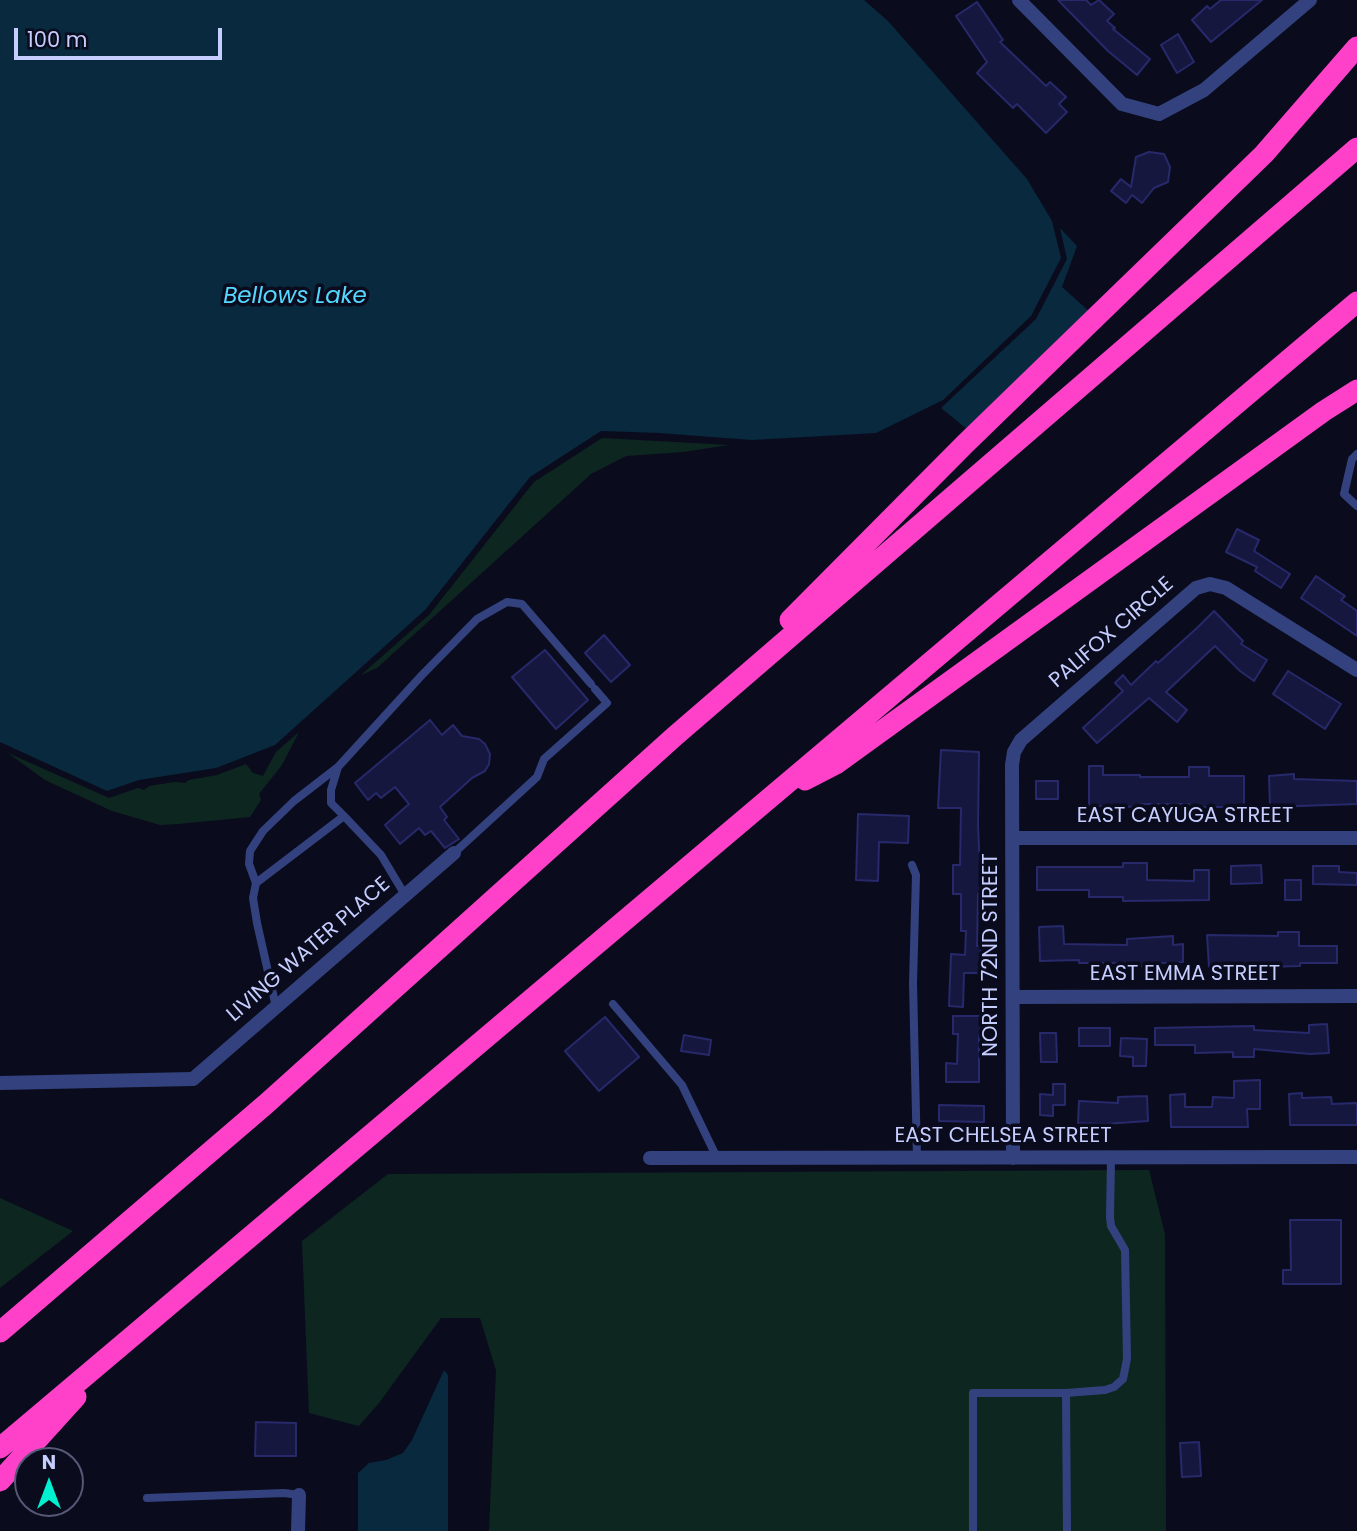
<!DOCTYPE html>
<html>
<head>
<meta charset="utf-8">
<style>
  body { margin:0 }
  #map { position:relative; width:1357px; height:1531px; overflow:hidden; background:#0a0c1d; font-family:Poppins,sans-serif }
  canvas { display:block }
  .north { position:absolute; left:14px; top:1447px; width:70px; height:70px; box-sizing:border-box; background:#0a0c1d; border:2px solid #555977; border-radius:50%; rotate:0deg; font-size:19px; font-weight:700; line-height:28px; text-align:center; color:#c6cdff }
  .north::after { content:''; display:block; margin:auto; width:24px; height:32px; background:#00f1d0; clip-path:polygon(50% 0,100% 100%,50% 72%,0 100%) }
  .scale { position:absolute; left:14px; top:28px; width:208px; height:32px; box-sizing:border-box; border:4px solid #c6cdff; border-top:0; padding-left:9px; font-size:21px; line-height:24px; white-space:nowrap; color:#c6cdff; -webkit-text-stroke:5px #0a0c1d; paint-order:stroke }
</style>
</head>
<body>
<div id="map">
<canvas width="1357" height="1531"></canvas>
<div class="north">N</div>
<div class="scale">100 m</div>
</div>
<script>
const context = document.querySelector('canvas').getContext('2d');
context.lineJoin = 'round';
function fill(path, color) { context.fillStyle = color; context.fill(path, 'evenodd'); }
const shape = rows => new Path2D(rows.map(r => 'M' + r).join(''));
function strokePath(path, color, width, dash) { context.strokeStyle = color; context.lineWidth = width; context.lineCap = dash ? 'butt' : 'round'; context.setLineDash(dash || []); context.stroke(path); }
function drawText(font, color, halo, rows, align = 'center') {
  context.font = font + ' Poppins,sans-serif'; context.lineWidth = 7; context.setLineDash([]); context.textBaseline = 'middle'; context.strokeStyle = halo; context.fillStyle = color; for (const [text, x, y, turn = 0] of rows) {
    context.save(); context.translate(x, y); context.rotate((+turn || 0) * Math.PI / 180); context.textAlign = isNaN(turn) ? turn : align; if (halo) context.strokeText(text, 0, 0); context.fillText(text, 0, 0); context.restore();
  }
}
fill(shape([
  [602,438,729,445,683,452,626,456,591,474,377,668,361,675,429,615,534,482],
  [299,732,282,765,259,794,261,800,250,817,178,824,160,825,112,811,45,780,8,753,109,798,138,788,144,790,149,786,175,782,185,783,189,780,217,775,246,764,253,773,263,776,276,752],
  [1149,1170,1165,1234,1166,1531,489,1531,496,1370,480,1318,441,1318,379,1403,359,1426,309,1413,302,1241,388,1174],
  [0,1198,73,1231,0,1288]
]), '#0d2720');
fill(shape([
  [0,0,864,0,888,21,1027,179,1052,221,1061,258,1031,316,943,400,876,433,752,440,659,433,601,431,530,477,425,610,275,745,216,768,139,780,107,791,0,742],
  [1060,228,1077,246,1062,287,1090,312,968,430,941,408,1036,319,1067,259],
  [444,1370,448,1375,448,1531,358,1531,358,1473,369,1463,386,1460,403,1453,412,1440]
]), '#08293e');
const building = shape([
  [1058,0,1086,0,1091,5,1099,0,1114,14,1107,21,1115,28,1113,29,1150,59,1137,75,1108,51,1058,0],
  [1221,0,1262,0,1211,42,1192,20,1207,6,1210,9,1221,0],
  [977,2,1003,40,1000,42,1046,86,1050,82,1066,97,1059,104,1067,112,1046,133,1017,104,1013,108,977,73,987,62,956,16,977,2],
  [1178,34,1194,62,1177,73,1161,45,1178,34],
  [1149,152,1164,154,1170,167,1168,182,1154,188,1142,203,1132,195,1126,203,1111,191,1121,179,1131,187,1136,157,1149,152],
  [1237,529,1259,540,1254,551,1290,574,1281,588,1255,571,1257,567,1226,552,1237,529],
  [1316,576,1345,596,1341,600,1357,611,1357,636,1301,598,1316,576],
  [1214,611,1243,641,1241,644,1267,660,1254,681,1240,671,1215,646,1166,692,1187,710,1177,722,1149,698,1097,743,1083,728,1123,691,1115,683,1123,675,1131,685,1156,661,1158,663,1197,628,1214,611],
  [604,635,630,665,611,682,585,653,604,635],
  [545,650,588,700,556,729,512,677,545,650],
  [1288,671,1341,704,1325,729,1273,694,1288,671],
  [430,720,442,735,453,725,462,736,479,739,485,744,490,754,489,764,485,771,472,778,440,807,447,817,444,820,459,839,445,848,431,831,425,835,419,828,400,844,385,825,409,804,395,787,381,798,376,793,368,800,355,783,430,720],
  [941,750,979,752,978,825,981,894,978,894,977,946,981,946,980,973,964,973,963,1007,949,1006,951,954,965,955,966,931,961,931,961,894,953,894,953,865,960,865,961,808,938,808,941,750],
  [1089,766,1103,766,1103,775,1140,775,1140,777,1189,777,1189,767,1209,767,1209,776,1244,776,1244,807,1189,807,1189,804,1140,804,1140,807,1089,806,1089,766],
  [1294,774,1294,779,1357,781,1357,804,1270,807,1269,776,1294,774],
  [1036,781,1058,781,1058,799,1036,799,1036,781],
  [858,814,909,816,908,843,879,842,878,881,856,880,858,814],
  [1123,863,1147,863,1147,880,1194,881,1194,870,1209,870,1209,900,1123,901,1123,897,1089,897,1089,890,1037,890,1037,867,1123,867,1123,863],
  [1261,865,1262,883,1231,884,1231,866,1261,865],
  [1313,866,1339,866,1339,872,1357,873,1357,885,1313,884,1313,866],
  [1285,880,1301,880,1301,900,1285,900,1285,880],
  [1063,926,1064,944,1127,945,1127,939,1173,936,1173,945,1183,944,1183,962,1147,964,1147,966,1128,967,1128,963,1079,963,1079,960,1040,961,1039,927,1063,926],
  [1278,932,1299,932,1299,946,1337,946,1337,963,1300,963,1300,966,1263,967,1263,976,1237,975,1238,965,1209,967,1207,935,1278,936,1278,932],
  [953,1016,981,1016,981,1034,979,1034,979,1082,946,1082,946,1063,957,1064,958,1034,953,1034,953,1016],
  [605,1017,639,1057,599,1091,565,1051,605,1017],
  [1327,1024,1329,1053,1310,1054,1254,1049,1254,1057,1233,1057,1233,1052,1195,1053,1195,1045,1155,1045,1155,1028,1254,1026,1254,1030,1309,1033,1309,1025,1327,1024],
  [1079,1028,1110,1028,1110,1046,1079,1046,1079,1028],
  [1040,1033,1056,1033,1057,1062,1041,1062,1040,1033],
  [684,1035,711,1040,709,1055,681,1051,684,1035],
  [1121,1038,1147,1039,1146,1066,1133,1066,1133,1057,1120,1056,1121,1038],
  [1260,1080,1260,1109,1247,1109,1248,1127,1171,1127,1170,1095,1185,1094,1185,1107,1212,1107,1213,1097,1234,1098,1234,1081,1260,1080],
  [1053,1084,1065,1084,1065,1105,1053,1105,1053,1116,1040,1115,1040,1094,1053,1095,1053,1084],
  [1302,1093,1302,1098,1331,1097,1332,1104,1357,1103,1357,1125,1290,1125,1289,1094,1302,1093],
  [1147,1096,1148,1121,1104,1124,1078,1123,1079,1101,1118,1103,1118,1097,1147,1096],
  [939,1105,984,1106,984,1122,939,1121,939,1105],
  [1290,1220,1341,1220,1341,1284,1283,1284,1283,1270,1291,1270,1290,1220],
  [256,1422,296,1423,296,1456,255,1456,256,1422],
  [1199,1442,1201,1476,1182,1477,1180,1443,1199,1442]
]);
fill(building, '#16173e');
strokePath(building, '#27296b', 2);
strokePath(shape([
  [1357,454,1352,459,1344,494,1357,506],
  [344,816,331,803,331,790,338,767,422,675,477,619,507,602,522,604,591,684],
  [454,853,537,777,544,759,607,703,595,689],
  [912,865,916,875,913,983,917,1158],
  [256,883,249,864,250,851,263,831,294,801,338,767],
  [613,1004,682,1085,717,1158],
  [276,1007,257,923,253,898,256,883,344,816,381,855,405,895],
  [1066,1393,1105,1390,1114,1387,1123,1379,1127,1359,1125,1250,1111,1226,1110,1217,1111,1158],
  [147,1498,284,1493,299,1495],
  [973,1531,973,1393,1066,1393,1067,1531]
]), '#33427e', 8);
strokePath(shape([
  [1019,0,1122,104,1159,114,1204,90,1310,0],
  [1012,838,1357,838],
  [1013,997,1357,996],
  [193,1079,454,853],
  [650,1158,1357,1157],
  [1013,1158,1012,765,1014,752,1021,740,1196,588,1210,584,1226,588,1357,670],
  [298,1531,299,1495]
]), '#33427e', 14);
strokePath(shape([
  [0,1083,193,1079]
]), '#33427e', 14);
strokePath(shape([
  [790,620,966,443,1264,154,1357,47],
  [805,780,836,764,1324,411,1357,390],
  [0,1332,266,1104,675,736,1357,148],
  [0,1448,1357,302],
  [0,1481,76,1397]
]), '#ff41c9', 21);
drawText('21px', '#c6cdff', '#0a0c1d', [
  ["PALIFOX CIRCLE",1112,633,-41],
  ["EAST CAYUGA STREET",1185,817],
  ["LIVING WATER PLACE",309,950,-41],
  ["NORTH 72ND STREET",992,955,-90],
  ["EAST EMMA STREET",1185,975],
  ["EAST CHELSEA STREET",1003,1137]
]);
drawText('italic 23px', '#54d8ff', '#0a0c1d', [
  ["Bellows Lake",295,297]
]);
</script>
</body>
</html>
